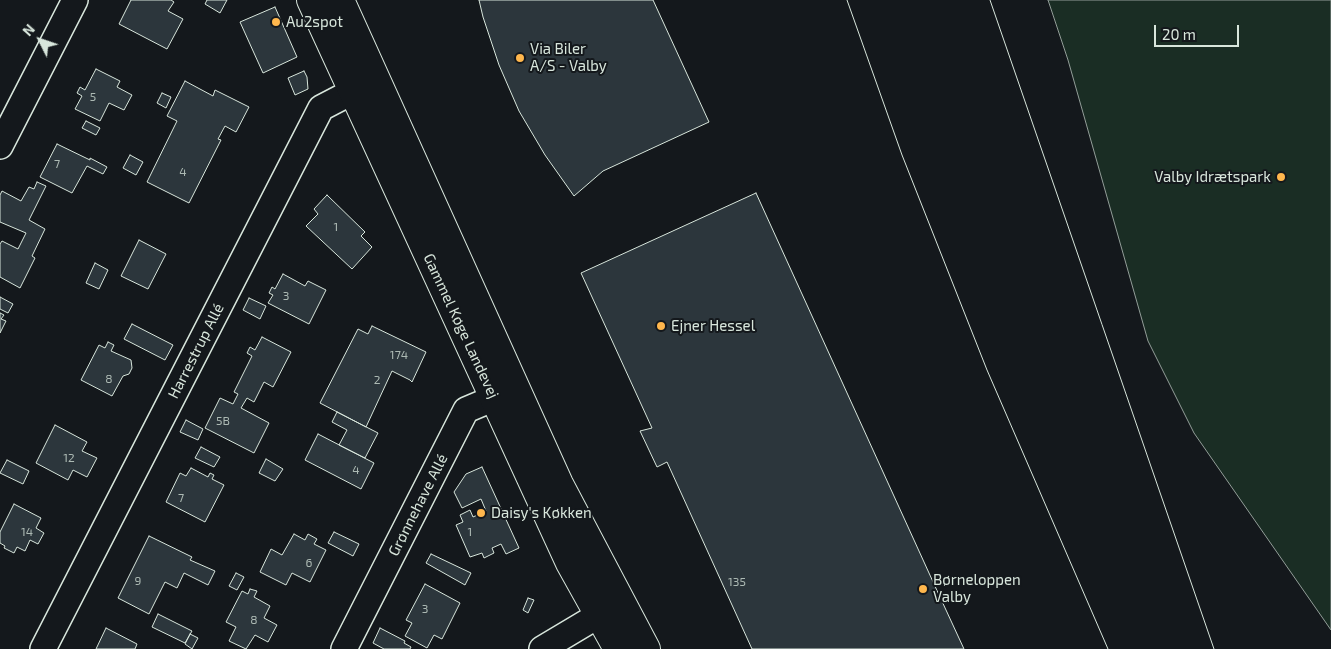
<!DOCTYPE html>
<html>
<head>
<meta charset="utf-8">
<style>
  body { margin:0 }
  #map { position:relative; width:1331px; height:649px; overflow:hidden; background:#14181c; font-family:"Exo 2",sans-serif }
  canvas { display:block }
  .north { position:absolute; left:15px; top:15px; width:50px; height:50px; -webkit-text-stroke:4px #14181c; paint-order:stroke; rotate:311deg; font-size:14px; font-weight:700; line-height:20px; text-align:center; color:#d8e6dc }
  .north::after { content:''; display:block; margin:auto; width:18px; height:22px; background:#d8e6dc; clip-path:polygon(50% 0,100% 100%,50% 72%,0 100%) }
  .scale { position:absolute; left:1154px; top:25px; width:85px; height:22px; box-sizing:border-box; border:2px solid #d8e6dc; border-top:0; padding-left:6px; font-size:15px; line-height:18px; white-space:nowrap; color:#d8e6dc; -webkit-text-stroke:4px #14181c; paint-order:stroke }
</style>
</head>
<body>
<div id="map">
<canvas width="1331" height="649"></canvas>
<div class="north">N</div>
<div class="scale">20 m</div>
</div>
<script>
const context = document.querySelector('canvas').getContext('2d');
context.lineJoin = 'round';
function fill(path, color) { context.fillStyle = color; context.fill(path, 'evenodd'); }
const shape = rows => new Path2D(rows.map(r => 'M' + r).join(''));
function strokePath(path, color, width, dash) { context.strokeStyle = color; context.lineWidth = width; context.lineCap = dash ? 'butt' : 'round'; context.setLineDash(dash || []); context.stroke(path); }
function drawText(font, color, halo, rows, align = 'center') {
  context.font = font + ' "Exo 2",sans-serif'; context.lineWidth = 4; context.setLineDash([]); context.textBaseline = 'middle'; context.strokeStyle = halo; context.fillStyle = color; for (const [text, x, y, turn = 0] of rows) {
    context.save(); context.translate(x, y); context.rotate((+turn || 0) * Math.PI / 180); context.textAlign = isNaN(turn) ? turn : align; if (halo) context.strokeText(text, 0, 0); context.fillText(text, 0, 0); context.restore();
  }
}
const green = shape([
  [1048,0,1331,0,1331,630,1194,433,1148,341,1068,60,1048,0]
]);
fill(green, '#1a2d24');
strokePath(green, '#939e99', 1);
const building = shape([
  [131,0,171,0,174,2,168,11,183,19,167,49,119,24,131,0],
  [207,0,227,0,220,13,205,4,207,0],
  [479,0,653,0,709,122,603,171,574,196,545,155,519,111,499,65,483,17,479,0],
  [275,7,297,57,263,73,240,22,275,7],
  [96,69,120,81,117,87,132,95,124,110,109,103,100,121,75,109,82,96,77,93,80,87,85,90,96,69],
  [304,71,307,77,308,89,295,95,288,78,304,71],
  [185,81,213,96,215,90,249,107,236,132,225,126,218,139,221,140,189,203,147,182,177,121,167,116,185,81],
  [162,93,171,97,166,108,157,103,162,93],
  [86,121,100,128,96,135,82,128,86,121],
  [57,144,90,160,90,158,107,167,103,174,87,166,72,193,40,177,57,144],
  [130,155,143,162,136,175,123,168,130,155],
  [37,182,46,186,29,220,45,229,32,256,35,258,20,288,0,277,0,244,2,241,18,249,26,233,0,222,0,195,2,191,21,201,29,187,34,189,37,182],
  [756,193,934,584,964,649,752,649,667,462,657,467,640,431,652,428,581,273,756,193],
  [327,195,365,232,361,236,372,247,352,269,306,226,318,214,314,209,327,195],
  [139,240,166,254,148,289,121,276,139,240],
  [95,263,108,270,99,289,86,283,95,263],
  [283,274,305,286,308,281,326,290,309,324,268,303,273,295,269,293,272,287,275,289,283,274],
  [0,297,13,304,8,313,0,309,0,297],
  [249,298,266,306,260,319,243,310,249,298],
  [0,313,4,315,1,319,6,321,0,333,0,313],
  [132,324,173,345,165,360,124,339,132,324],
  [372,326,426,352,412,382,410,380,392,371,366,427,320,403,358,329,368,334,372,326],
  [262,337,291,352,273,387,264,382,254,402,247,398,241,408,269,423,254,453,205,428,220,398,233,404,238,394,234,392,252,356,247,353,250,347,255,350,262,337],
  [108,342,114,345,111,351,131,360,132,368,129,374,123,376,112,396,81,380,99,345,105,348,108,342],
  [337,412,378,433,365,458,339,445,347,430,332,422,337,412],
  [186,420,203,429,198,440,180,432,186,420],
  [55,425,87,442,82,451,97,458,87,477,73,470,68,480,36,463,55,425],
  [318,434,374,463,361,489,305,460,318,434],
  [201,447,220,457,214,467,195,458,201,447],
  [266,459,283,469,275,481,259,473,266,459],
  [7,460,29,471,23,484,0,473,7,460],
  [482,467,519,548,506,554,501,544,492,548,494,553,484,558,482,553,470,557,456,525,463,522,460,515,470,510,473,517,486,511,481,499,462,508,454,492,466,474,482,467],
  [191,468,208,477,210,473,214,475,212,479,224,485,205,522,166,502,180,473,186,476,191,468],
  [14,504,41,518,36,528,44,533,38,544,30,540,25,551,17,547,14,553,4,548,5,546,0,543,0,532,14,504],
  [334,532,359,544,353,556,328,543,334,532],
  [294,534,305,540,308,534,317,539,314,544,326,550,310,582,292,573,286,585,260,572,271,549,282,555,294,534],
  [149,536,192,557,190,560,215,571,208,585,184,573,177,588,165,582,149,614,118,598,149,536],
  [431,554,471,573,465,585,426,563,431,554],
  [236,573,244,577,237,590,229,586,236,573],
  [425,584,460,603,442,639,434,635,427,648,405,636,412,623,406,620,425,584],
  [250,589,257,591,254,597,270,606,264,618,277,625,268,642,255,635,246,649,229,641,236,627,226,622,242,591,248,594,250,589],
  [528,598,534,600,528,613,523,610,528,598],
  [158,614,192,631,185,643,152,627,158,614],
  [106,628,137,644,135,649,96,649,106,628],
  [380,628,405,641,404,643,411,647,410,649,384,649,373,643,380,628],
  [190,634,198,638,192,649,185,644,190,634]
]);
fill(building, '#2c363c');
strokePath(building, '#d8e6dc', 1);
const street = shape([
  [0,146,75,0],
  [43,649,321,108,371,82],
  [344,649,466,410,511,391],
  [542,649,599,615]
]);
const secondary = shape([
  [311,0,570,563,618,649],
  [340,0,559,484,646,649]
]);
strokePath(street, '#d8e6dc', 28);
strokePath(secondary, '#d8e6dc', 30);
strokePath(street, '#14181c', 25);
strokePath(secondary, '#14181c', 28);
strokePath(shape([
  [847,0,902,155,987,370,1108,649],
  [990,0,1214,649]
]), '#d8e6dc', 1);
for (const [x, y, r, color] of [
  [276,22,5,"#ffb74d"],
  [520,58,5,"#ffb74d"],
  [1281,177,5,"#ffb74d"],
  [661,326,5,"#ffb74d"],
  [481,513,5,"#ffb74d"],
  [923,589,5,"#ffb74d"]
]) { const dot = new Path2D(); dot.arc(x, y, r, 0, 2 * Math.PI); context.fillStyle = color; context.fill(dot); strokePath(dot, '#14181c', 2); }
drawText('12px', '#adbab4', null, [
  ["5",93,97],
  ["7",57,164],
  ["4",183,172],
  ["1",336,227],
  ["3",286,296],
  ["174",399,355],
  ["8",109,379],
  ["2",377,380],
  ["5B",223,421],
  ["12",69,458],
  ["4",356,470],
  ["7",181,498],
  ["14",27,532],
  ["1",470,532],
  ["6",309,563],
  ["9",138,581],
  ["135",737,582],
  ["3",425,609],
  ["8",254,620]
]);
drawText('15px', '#d8e6dc', '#14181c', [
  ["Au2spot",286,22],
  ["Via Biler",530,49],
  ["A/S - Valby",530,66],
  ["Valby Idrætspark",1271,177,"right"],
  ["Ejner Hessel",671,326],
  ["Daisy's Køkken",491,513],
  ["Børneloppen",933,580],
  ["Valby",933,597]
], 'left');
drawText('15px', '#d8e6dc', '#14181c', [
  ["Gammel Køge Landevej",461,326,65],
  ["Harrestrup Allé",196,351,-63],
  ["Grønnehave Allé",418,505,-63]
]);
</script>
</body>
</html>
